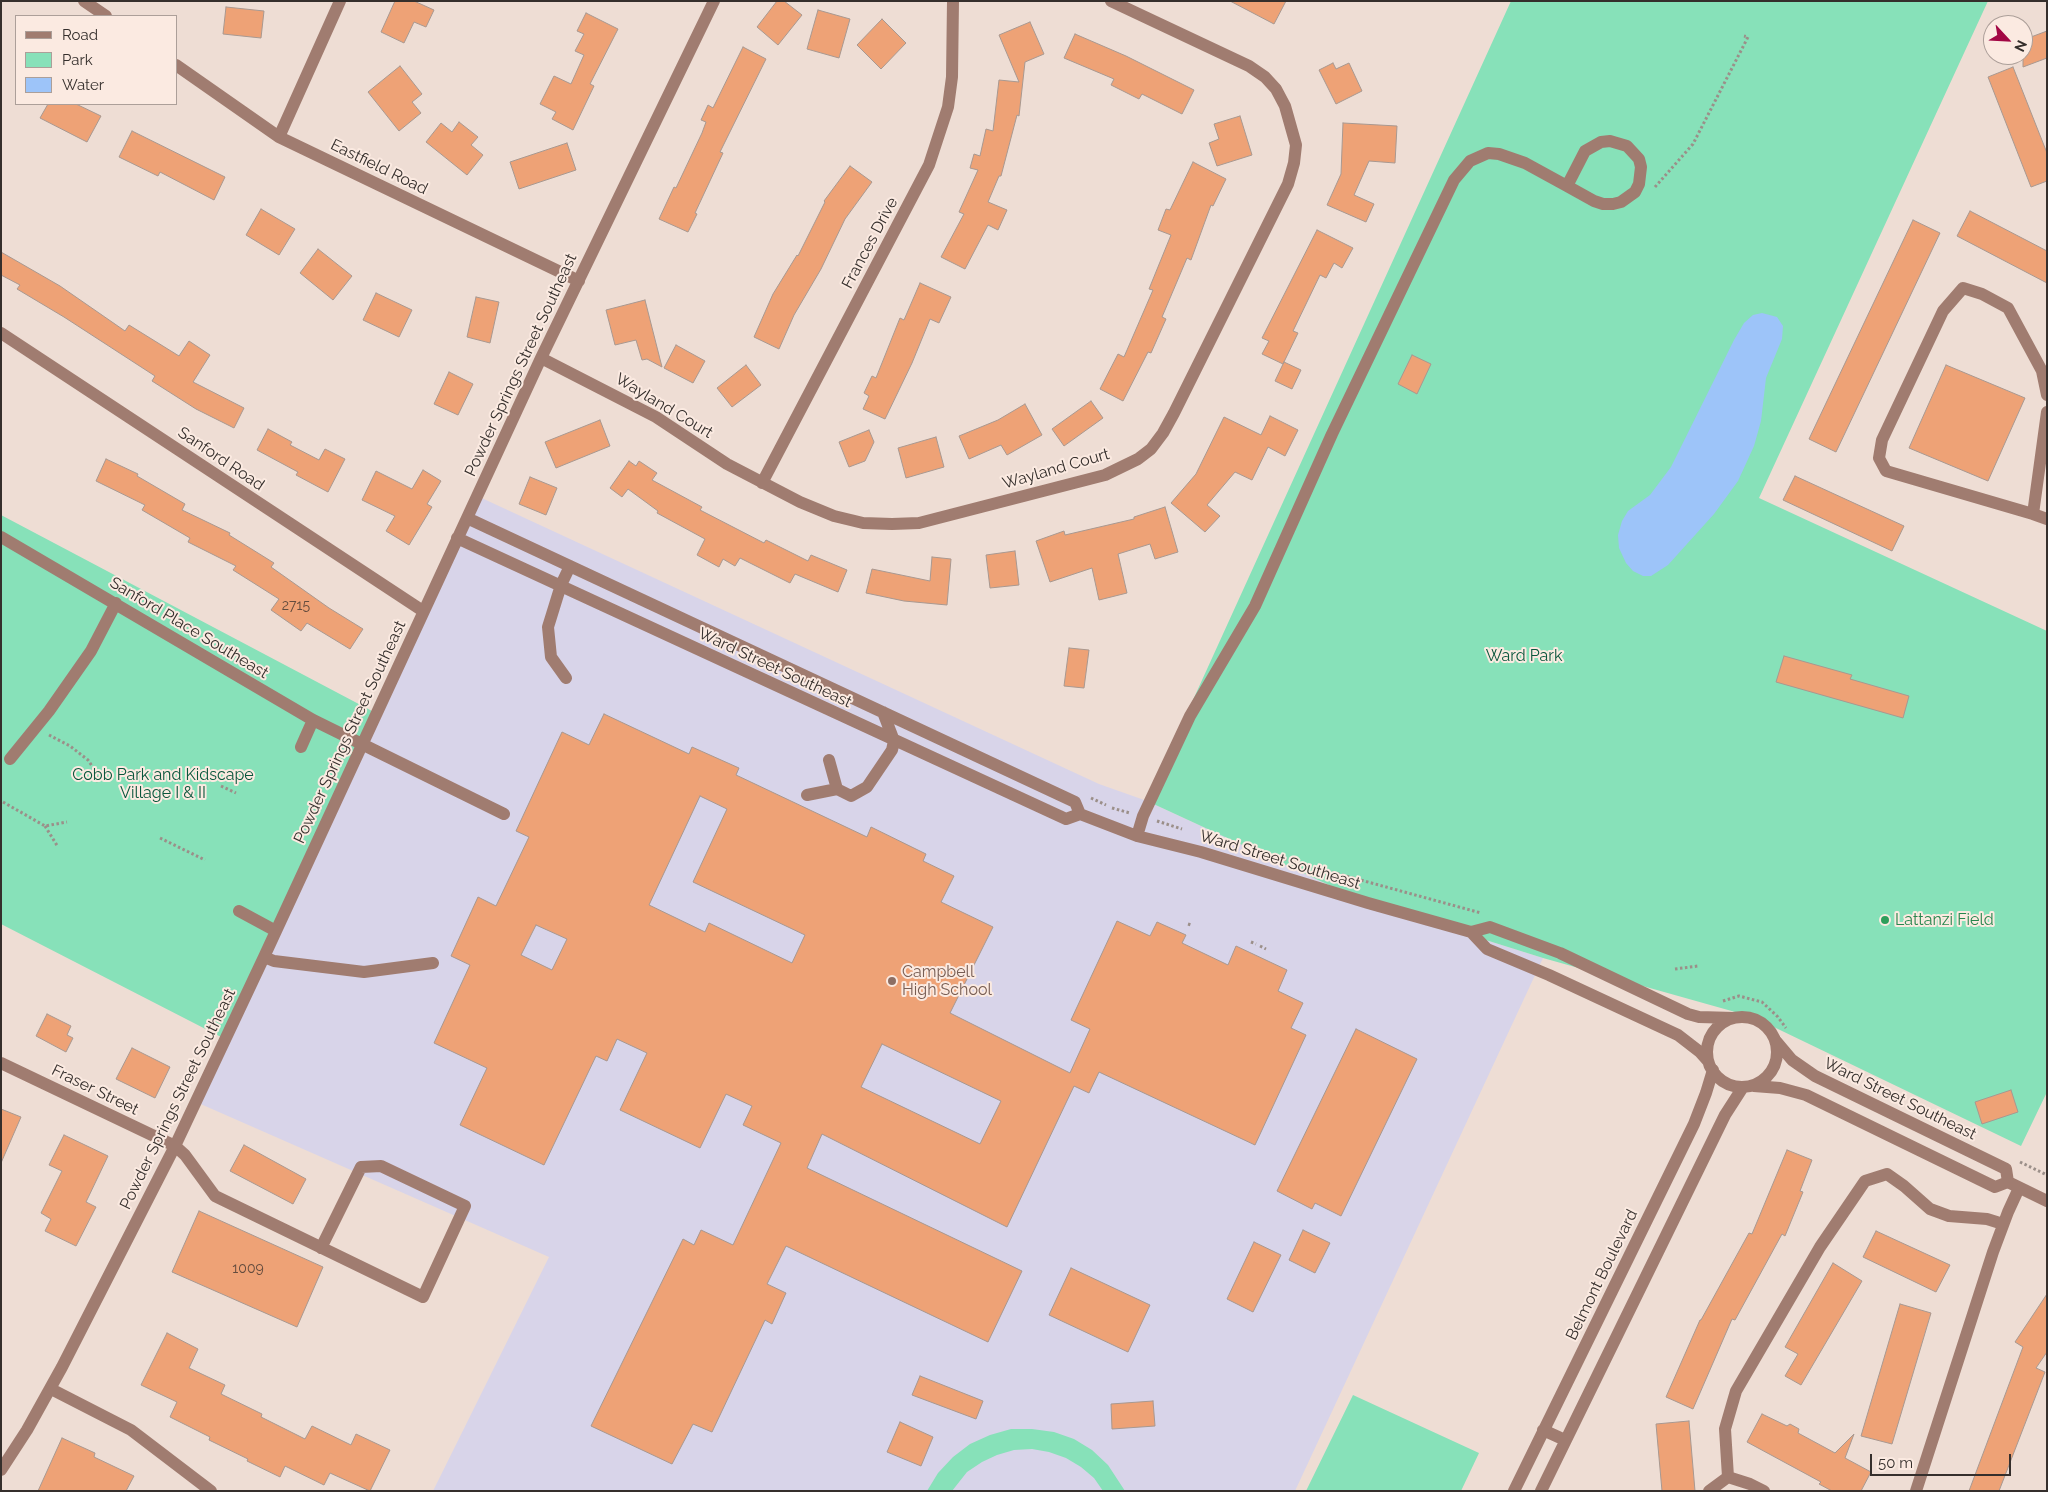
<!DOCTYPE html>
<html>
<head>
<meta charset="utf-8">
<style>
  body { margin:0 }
  #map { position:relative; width:2048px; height:1492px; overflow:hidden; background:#eeddd4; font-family:Raleway,sans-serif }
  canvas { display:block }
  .frame { position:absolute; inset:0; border:2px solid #352f2c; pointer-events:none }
  .legend { position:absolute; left:15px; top:15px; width:162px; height:90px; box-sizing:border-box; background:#fbeae1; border:1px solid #ac9f99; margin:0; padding:6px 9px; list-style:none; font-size:15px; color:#352f2c }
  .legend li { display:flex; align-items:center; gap:10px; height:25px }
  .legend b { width:25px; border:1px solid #ac9f99 }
  .north { position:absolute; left:1983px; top:15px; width:50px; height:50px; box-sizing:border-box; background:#fbeae1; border:1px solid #ac9f99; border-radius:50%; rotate:115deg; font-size:14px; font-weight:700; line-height:20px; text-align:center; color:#352f2c }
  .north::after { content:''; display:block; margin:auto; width:18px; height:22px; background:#a20744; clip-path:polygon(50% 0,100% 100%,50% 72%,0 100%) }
  .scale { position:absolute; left:1870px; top:1454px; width:141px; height:22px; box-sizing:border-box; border:2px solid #352f2c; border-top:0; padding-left:6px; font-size:15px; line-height:18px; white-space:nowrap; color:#352f2c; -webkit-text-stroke:4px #fbeae1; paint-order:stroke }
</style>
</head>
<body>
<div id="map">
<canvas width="2048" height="1492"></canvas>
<div class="frame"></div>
<ul class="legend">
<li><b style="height:6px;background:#a07c70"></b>Road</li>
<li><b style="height:14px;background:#87e1b9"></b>Park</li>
<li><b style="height:14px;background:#9dc4f9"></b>Water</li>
</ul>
<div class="north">N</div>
<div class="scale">50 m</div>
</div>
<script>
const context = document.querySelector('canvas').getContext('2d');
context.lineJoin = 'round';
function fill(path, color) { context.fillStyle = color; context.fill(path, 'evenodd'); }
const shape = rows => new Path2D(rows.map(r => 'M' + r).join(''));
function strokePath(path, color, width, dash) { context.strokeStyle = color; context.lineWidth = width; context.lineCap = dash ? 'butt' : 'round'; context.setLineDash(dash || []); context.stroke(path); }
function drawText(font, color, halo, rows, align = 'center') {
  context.font = font + ' Raleway,sans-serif'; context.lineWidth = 4; context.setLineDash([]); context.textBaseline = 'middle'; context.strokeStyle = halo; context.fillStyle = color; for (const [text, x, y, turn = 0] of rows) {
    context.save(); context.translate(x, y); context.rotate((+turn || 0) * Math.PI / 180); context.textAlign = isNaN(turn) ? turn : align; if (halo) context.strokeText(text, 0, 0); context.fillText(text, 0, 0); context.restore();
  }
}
fill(shape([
  [473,494,1099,784,1147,801,1368,903,1543,958,1295,1491,433,1491,549,1257,196,1102]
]), '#d8d4e9');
fill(shape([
  [1511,1,1988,1,1759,498,2047,631,2047,1092,2021,1146,1753,1017,1543,958,1368,903,1147,801],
  [1,515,372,711,225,1039,1,924],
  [1353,1395,1479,1453,1461,1491,1306,1491],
  [1011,1429,1032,1429,1054,1432,1074,1439,1092,1450,1108,1465,1125,1491,1103,1491,1094,1478,1081,1467,1066,1458,1049,1452,1032,1449,1014,1450,997,1455,982,1462,967,1472,952,1491,927,1491,938,1473,953,1457,970,1444,990,1435]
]), '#87e1b9');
fill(shape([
  [1762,313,1777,317,1783,326,1782,339,1766,378,1761,421,1754,446,1738,481,1714,514,1668,565,1651,576,1643,576,1633,571,1626,563,1619,548,1618,535,1622,521,1628,511,1650,495,1671,467,1734,340,1744,323,1753,315]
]), '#9dc4f9');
const building = shape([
  [395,1,414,1,434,10,426,27,414,22,404,43,381,32,395,1],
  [777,1,784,1,802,15,778,45,757,27,777,1],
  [1230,1,1286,1,1274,24,1230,1],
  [226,7,264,11,261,38,223,34,226,7],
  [818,10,850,19,839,58,807,49,818,10],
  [586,13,618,29,590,84,594,86,573,130,552,119,556,112,540,104,554,76,571,84,584,55,575,51,584,34,577,31,586,13],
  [882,19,906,43,881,69,857,45,882,19],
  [1030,22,1044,54,1025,62,1019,116,1017,115,1001,176,999,176,988,202,1007,210,998,230,988,225,965,269,941,257,964,214,959,212,978,170,970,168,974,154,980,156,986,129,993,131,999,80,1019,82,999,35,1030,22],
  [2047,31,2047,58,2023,67,2023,40,2047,31],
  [1075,34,1126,56,1194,90,1182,114,1142,94,1139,99,1111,85,1114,79,1064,58,1075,34],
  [743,47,766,59,720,152,723,153,695,213,697,214,688,232,659,219,674,187,676,188,702,133,706,122,701,120,708,105,713,108,743,47],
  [1333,63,1336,69,1349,63,1362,91,1336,104,1319,70,1333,63],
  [400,66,422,94,412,102,421,113,399,131,368,92,400,66],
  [2013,67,2047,153,2047,181,2031,187,1988,77,2013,67],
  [48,104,76,104,101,116,87,142,40,118,48,104],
  [1240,116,1252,155,1217,166,1209,143,1219,139,1214,124,1240,116],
  [459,122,478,137,471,145,483,155,467,175,426,142,441,123,452,132,459,122],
  [1343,123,1397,126,1395,163,1369,161,1354,195,1374,204,1366,222,1327,205,1341,174,1343,123],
  [132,131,225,177,214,200,160,172,158,176,119,157,132,131],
  [567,143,576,170,519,189,510,162,567,143],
  [1193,162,1226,179,1213,206,1211,205,1191,260,1187,258,1162,317,1166,319,1151,353,1148,352,1123,401,1100,389,1118,354,1124,357,1153,290,1149,289,1171,235,1158,230,1166,209,1170,210,1193,162],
  [850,166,872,182,845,219,821,269,794,315,779,349,754,337,773,294,797,255,798,256,825,202,824,201,850,166],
  [261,209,295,229,279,255,246,235,261,209],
  [1970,211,2047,251,2047,283,1957,236,1970,211],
  [1913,220,1940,233,1836,452,1809,439,1913,220],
  [1317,230,1353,248,1342,268,1334,263,1326,278,1320,275,1293,331,1298,333,1283,364,1262,354,1269,341,1262,338,1317,230],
  [318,249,352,276,333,300,300,273,318,249],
  [1,252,60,286,125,331,129,325,179,356,189,341,210,355,193,382,244,408,234,428,196,409,152,381,155,376,64,317,17,289,20,285,1,275,1,252],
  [920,283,951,297,939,323,930,319,912,363,885,419,863,409,869,396,864,393,872,376,876,378,900,318,904,320,920,283],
  [376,293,412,310,399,337,363,320,376,293],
  [476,297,499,302,490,343,467,337,476,297],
  [645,300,662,367,647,359,642,360,636,340,615,345,606,310,645,300],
  [676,345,705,361,693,383,664,368,676,345],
  [1412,355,1431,364,1417,394,1398,384,1412,355],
  [1284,362,1301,370,1292,389,1275,381,1284,362],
  [746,365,761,385,732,407,717,388,746,365],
  [1946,365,2025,398,1988,481,1909,448,1946,365],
  [449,372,473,384,458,415,434,404,449,372],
  [1091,401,1103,418,1064,446,1052,429,1091,401],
  [1025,404,1042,435,1007,455,1001,445,969,459,959,436,998,420,1025,404],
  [1270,416,1298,430,1285,456,1268,447,1252,480,1235,472,1207,505,1220,516,1205,532,1171,503,1196,474,1224,417,1261,435,1270,416],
  [600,420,610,446,556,468,545,442,600,420],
  [268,429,292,442,290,445,319,460,325,449,345,459,328,492,296,475,298,472,257,450,268,429],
  [869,430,874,442,865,461,849,467,839,442,869,430],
  [936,437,944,467,906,478,898,448,936,437],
  [106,459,138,474,137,476,185,504,182,510,230,533,229,535,274,563,271,567,329,608,363,629,350,649,307,623,301,631,271,610,279,599,233,570,236,566,188,542,190,538,142,510,145,505,96,481,106,459],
  [629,461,636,466,639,461,657,473,652,480,702,507,700,510,764,543,766,540,808,561,811,555,847,570,838,592,795,574,790,583,740,558,735,566,723,559,719,567,697,555,705,539,657,513,658,511,628,489,622,497,610,488,629,461],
  [423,470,441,481,427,504,432,507,409,545,386,531,395,516,362,500,376,471,412,489,423,470],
  [1795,476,1904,526,1892,551,1783,500,1795,476],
  [530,477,557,488,546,515,519,504,530,477],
  [1165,507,1178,552,1155,559,1150,544,1118,554,1127,593,1099,600,1092,568,1050,582,1036,541,1064,531,1065,535,1134,519,1134,517,1165,507],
  [1015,551,1019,585,990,588,986,555,1015,551],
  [932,557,951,559,947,605,904,601,866,593,872,569,930,581,932,557],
  [1069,648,1089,650,1084,688,1064,686,1069,648],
  [1784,656,1852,675,1850,679,1909,696,1903,718,1776,682,1784,656],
  [604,714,689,754,692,747,739,768,736,775,867,837,871,827,926,854,923,861,954,876,941,902,993,927,950,1013,1070,1073,1090,1029,1071,1020,1117,921,1150,936,1157,922,1186,935,1182,943,1228,965,1236,946,1287,970,1278,991,1303,1003,1291,1028,1306,1035,1255,1145,1099,1072,1089,1093,1074,1086,1007,1227,822,1134,807,1168,1022,1271,988,1342,786,1246,767,1284,786,1293,772,1324,765,1320,712,1432,693,1424,672,1464,591,1426,683,1239,694,1245,701,1230,733,1245,781,1143,743,1125,752,1106,726,1094,700,1148,620,1110,647,1053,617,1039,607,1061,596,1056,544,1165,460,1125,487,1068,434,1043,470,965,451,956,478,897,496,906,529,837,516,831,562,732,589,745,604,714],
  [700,796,727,809,693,882,805,935,792,963,709,923,705,932,649,905,700,796],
  [536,925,567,939,552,970,521,955,536,925],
  [882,1044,1001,1101,980,1144,861,1087,882,1044],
  [47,1014,71,1026,67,1035,73,1038,66,1052,36,1036,47,1014],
  [1356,1029,1417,1059,1341,1216,1315,1203,1312,1209,1277,1191,1356,1029],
  [132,1048,170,1067,155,1098,116,1079,132,1048],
  [2011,1090,2018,1112,1982,1124,1975,1102,2011,1090],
  [1,1109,21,1117,1,1163,1,1109],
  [64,1135,108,1156,86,1202,96,1207,76,1246,45,1231,51,1219,41,1213,62,1171,49,1165,64,1135],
  [244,1145,306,1179,293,1204,230,1171,244,1145],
  [1787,1150,1812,1160,1800,1191,1803,1192,1785,1236,1782,1234,1735,1320,1732,1319,1693,1409,1666,1397,1700,1320,1701,1320,1749,1233,1752,1234,1787,1150],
  [199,1211,323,1267,297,1327,172,1272,199,1211],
  [1303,1230,1330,1243,1315,1273,1289,1260,1303,1230],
  [1876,1231,1950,1265,1936,1292,1863,1257,1876,1231],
  [1254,1242,1281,1255,1253,1312,1227,1299,1254,1242],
  [1833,1263,1862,1281,1801,1385,1785,1376,1798,1354,1785,1347,1833,1263],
  [1071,1268,1150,1305,1128,1352,1049,1315,1071,1268],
  [2047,1294,2047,1352,2036,1368,2045,1372,1999,1491,1969,1491,2023,1347,2015,1342,2047,1294],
  [1900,1304,1931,1313,1892,1444,1861,1436,1900,1304],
  [167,1333,198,1349,189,1368,225,1385,221,1394,262,1414,261,1417,305,1439,312,1426,351,1445,356,1434,390,1450,370,1491,330,1473,324,1485,285,1466,280,1477,247,1461,248,1459,209,1440,210,1437,170,1417,177,1402,141,1385,167,1333],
  [920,1376,983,1401,976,1419,912,1395,920,1376],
  [1153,1401,1155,1426,1112,1429,1111,1404,1153,1401],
  [1762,1414,1787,1426,1790,1424,1799,1429,1798,1433,1835,1453,1854,1434,1845,1458,1871,1472,1861,1491,1832,1491,1819,1484,1821,1482,1747,1442,1762,1414],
  [1689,1421,1695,1491,1662,1491,1656,1424,1689,1421],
  [900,1422,933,1437,921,1466,887,1452,900,1422],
  [62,1438,95,1453,94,1457,134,1476,126,1491,38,1491,62,1438]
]);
fill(building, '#eea276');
strokePath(building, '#a89890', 1);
strokePath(shape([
  [1655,187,1693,144,1748,37,1744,36],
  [49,735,70,746,88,760,94,769,98,782],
  [221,786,236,793],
  [1091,798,1106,805],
  [3,802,45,826,67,822],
  [1112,808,1130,813],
  [1157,821,1182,829],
  [45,826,58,847],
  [160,838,205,860],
  [1284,859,1481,913],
  [1188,924,1191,925],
  [1251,942,1256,944],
  [1260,946,1266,949],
  [1675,969,1698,966],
  [1723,1001,1739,996,1762,1002,1778,1017,1786,1028],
  [2020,1162,2047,1175]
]), '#9b8f89', 3, [2.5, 2.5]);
strokePath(shape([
  [84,1,106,16],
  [176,65,279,137,579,281],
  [279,137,340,1],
  [1610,141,1627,146,1639,159,1641,167,1639,184,1635,192,1621,202,1613,204,1603,204,1594,201,1567,186,1585,151,1601,142,1610,141],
  [1,333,423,611],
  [541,358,656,417,727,464,800,502,834,516,863,523,892,524,919,523,1105,475,1138,459,1151,449,1163,433,1174,413,1288,184,1294,163,1296,145,1285,106,1276,89,1265,77,1249,66,1111,1],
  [2047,395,2042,371,2008,308,1982,294,1963,288,1943,311,1882,440,1879,458,1886,471,2033,514,2047,412],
  [762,483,929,165,948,107,952,77,953,1],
  [2033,514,2047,519],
  [467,518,1075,802,1080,814],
  [1,537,313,720,504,814],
  [457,538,1066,819,1080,814,1137,836,1201,852,1368,903,1471,932,1487,949,1549,975,1678,1035,1700,1052,1708,1061],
  [566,678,551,657,548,627,561,585,570,566],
  [301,747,313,720],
  [10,759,49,711,91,651,116,603],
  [829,760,837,789],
  [807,795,837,789,851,796,867,787,892,750,894,741,883,712],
  [1137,836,1143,816,1190,716,1255,606,1332,434,1454,180,1470,161,1488,153,1499,154,1525,163,1567,186],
  [239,911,276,931],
  [1471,932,1490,927,1560,953,1688,1014,1699,1017,1734,1018],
  [264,957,274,961,364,972,433,963],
  '1707 1052a35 35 0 1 1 70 0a35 35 0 1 1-70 0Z',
  [1776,1041,1792,1060,1815,1076,2006,1169,2008,1182],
  [1,1063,175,1146,185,1155,215,1196,423,1297,465,1206,381,1166,361,1167,321,1248],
  [1754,1086,1780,1088,1806,1095,1995,1187,2008,1182,2047,1201],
  [51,1389,131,1430,211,1491],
  [1543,1430,1565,1440],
  [1,1470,27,1430,62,1367,175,1146,264,957,541,358,714,1],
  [1514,1491,1694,1124,1706,1093,1713,1070],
  [1541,1491,1725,1115,1743,1087],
  [1709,1491,1728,1477],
  [1764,1491,1750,1484,1728,1477,1725,1429,1736,1391,1820,1247,1865,1181,1887,1174,1904,1186,1930,1209,1949,1216,1987,1219,2003,1224],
  [1916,1491,1993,1252,2008,1212,2019,1188]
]), '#a07c70', 12);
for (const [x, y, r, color] of [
  [1885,920,5,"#2e9e5b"],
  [892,981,5,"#8d6e63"]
]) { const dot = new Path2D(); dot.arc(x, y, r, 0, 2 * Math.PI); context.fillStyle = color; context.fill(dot); strokePath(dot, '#fbeae1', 2); }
drawText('14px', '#634c3e', null, [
  ["2715",296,606],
  ["1009",248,1269]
]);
drawText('16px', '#352f2c', '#fbeae1', [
  ["Eastfield Road",379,167,26],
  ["Frances Drive",870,243,-62],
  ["Powder Springs Street Southeast",521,365,-65],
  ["Wayland Court",664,406,31],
  ["Sanford Road",221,459,34],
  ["Wayland Court",1056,469,-16],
  ["Sanford Place Southeast",189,628,31],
  ["Ward Street Southeast",775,668,25],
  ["Powder Springs Street Southeast",350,732,-65],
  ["Ward Street Southeast",1280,860,17],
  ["Fraser Street",95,1090,26],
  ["Powder Springs Street Southeast",178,1099,-64],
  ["Ward Street Southeast",1900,1099,26],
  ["Belmont Boulevard",1602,1275,-64]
]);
drawText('16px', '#09563c', '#fbeae1', [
  ["Ward Park",1524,656],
  ["Cobb Park and Kidscape",163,775],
  ["Village I & II",163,793]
]);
drawText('16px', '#27864d', '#fbeae1', [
  ["Lattanzi Field",1895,920]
], 'left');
drawText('16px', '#785e54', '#fbeae1', [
  ["Campbell",902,972],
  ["High School",902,990]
], 'left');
</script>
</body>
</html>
